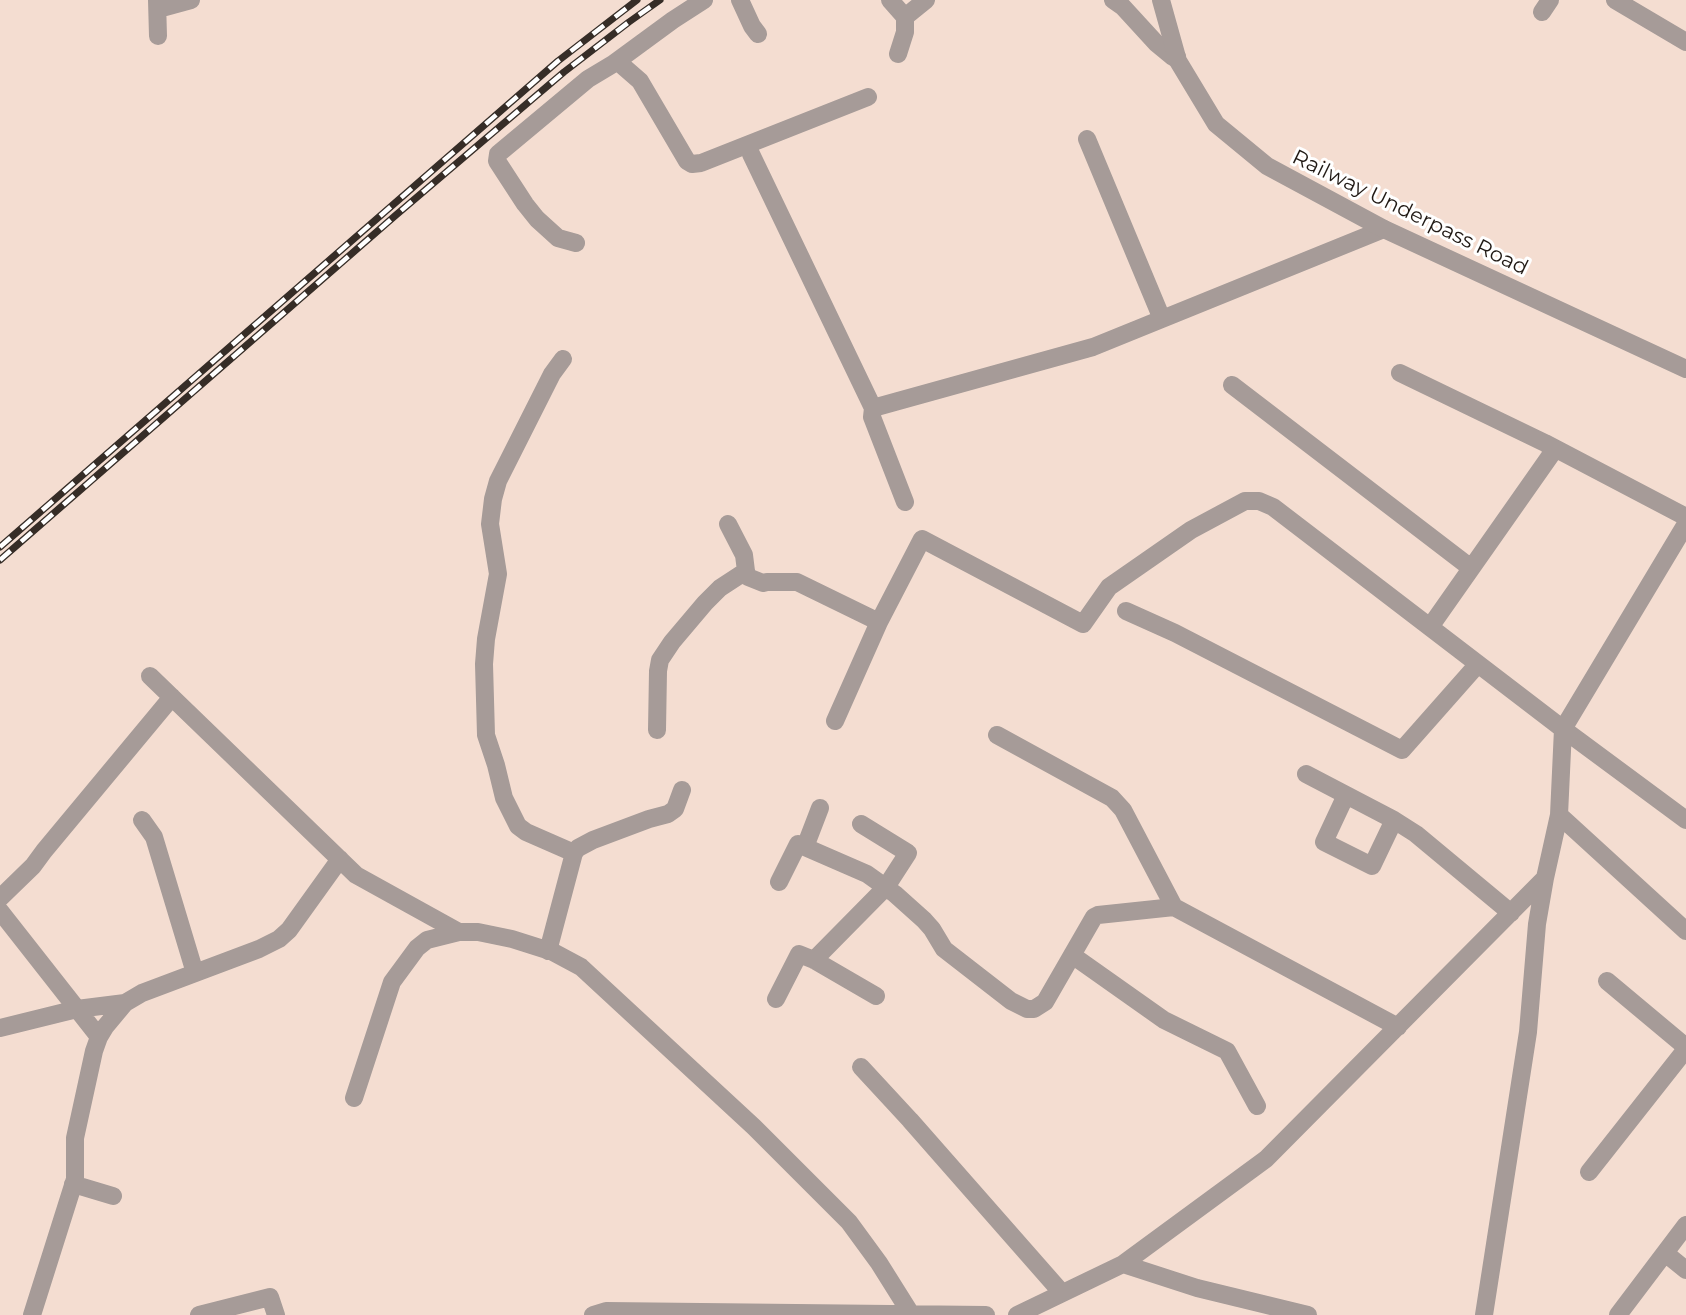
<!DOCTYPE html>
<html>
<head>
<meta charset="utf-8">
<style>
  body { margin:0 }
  canvas { display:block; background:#f4ddd1 }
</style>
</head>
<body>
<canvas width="1686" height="1315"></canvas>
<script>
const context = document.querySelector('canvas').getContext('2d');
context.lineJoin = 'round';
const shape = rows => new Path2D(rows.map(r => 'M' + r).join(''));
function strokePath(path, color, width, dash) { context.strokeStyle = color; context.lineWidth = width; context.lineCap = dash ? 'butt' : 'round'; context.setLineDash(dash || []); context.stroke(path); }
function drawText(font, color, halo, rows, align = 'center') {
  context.font = font + ' Montserrat,sans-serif'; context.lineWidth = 6; context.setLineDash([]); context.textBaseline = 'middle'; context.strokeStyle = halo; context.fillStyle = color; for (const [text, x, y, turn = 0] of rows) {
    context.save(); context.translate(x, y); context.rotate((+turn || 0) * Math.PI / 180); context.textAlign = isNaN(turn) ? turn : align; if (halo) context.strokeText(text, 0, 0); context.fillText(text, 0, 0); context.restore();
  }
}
strokePath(shape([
  [157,0,158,36],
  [740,0,752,26,758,34],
  [890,0,905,17,905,32,898,54],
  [1113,0,1123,7,1156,43,1173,57,1177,57],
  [1615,0,1686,42],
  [158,9,191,0],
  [1542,12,1550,0],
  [905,17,926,0],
  [617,61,640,81,687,161,692,164,701,163,868,97],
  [1087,139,1162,319],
  [751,154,873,408,872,417,905,502],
  [576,243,558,238,537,219,525,204,497,161,498,154,588,79,613,64,673,20,704,0],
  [563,359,552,374,498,481,493,499,490,524,498,574,486,639,484,664,486,735,496,765,504,798,518,826,526,832,574,853],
  [1400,373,1545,443,1686,517],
  [1232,385,1471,568],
  [873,408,1093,347,1384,229],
  [728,524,744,555,746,571,748,577,763,583,767,582,797,582,879,622],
  [1126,611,1175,633,1402,750,1478,664],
  [1430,627,1555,449],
  [150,676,356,875,459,932],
  [835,721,879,622,922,539,1083,624,1109,587,1191,530,1245,501,1259,501,1273,507,1563,729,1686,820],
  [657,730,658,671,660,660,672,642,705,603,720,588,746,571],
  [997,735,1112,798,1123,810,1174,907],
  [1306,774,1394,820,1416,834,1511,913],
  [1346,795,1324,842,1372,866,1394,820],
  [1559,815,1686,931],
  [142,820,154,837,195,973],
  [805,847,820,808],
  [779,882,798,844,867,874,895,894,924,920,932,929,944,949,1011,1001,1027,1009,1034,1009,1045,1002,1094,917,1098,915,1174,907,1398,1027],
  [0,898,33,866,44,851,172,697],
  [0,911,99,1037],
  [548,951,574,853,578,848,593,840,649,819,668,814,675,809,682,790],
  [1072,955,1164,1020,1227,1051,1257,1106],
  [814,960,886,887,908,853,861,824],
  [1607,981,1686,1047],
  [776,999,799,954,814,960,876,996],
  [0,1028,77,1009,125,1003],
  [861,1067,910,1120,1062,1293],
  [354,1098,392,982,417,948,427,940,459,932,478,932,512,939,553,952,581,967,754,1127,849,1222,879,1263,911,1314],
  [1589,1172,1686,1049],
  [73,1184,113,1196],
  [1665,1253,1686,1270],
  [1123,1264,1197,1288,1308,1315],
  [32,1315,75,1179,75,1138,94,1051,99,1037,105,1027,125,1003,142,993,259,949,279,939,289,930,340,859],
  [199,1315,270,1297,276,1315],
  [593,1315,606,1311,986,1315],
  [1017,1315,1123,1264,1266,1159,1545,878,1559,815,1563,729,1686,524],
  [1484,1315,1528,1032,1537,924,1545,878],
  [1618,1315,1686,1225]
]), '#a69b98', 18);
strokePath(shape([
  [1161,0,1178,61,1216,124,1267,166,1384,229,1686,369]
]), '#a69b98', 18);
const rail = shape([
  [0,547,558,61,637,0],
  [0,560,396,215,564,72,629,22,660,0]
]);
strokePath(rail, '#362d27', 7);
strokePath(rail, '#fff', 4.5, [14]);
drawText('21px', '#201914', '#fff', [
  ["Railway Underpass Road",1410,213,26]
]);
</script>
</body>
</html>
